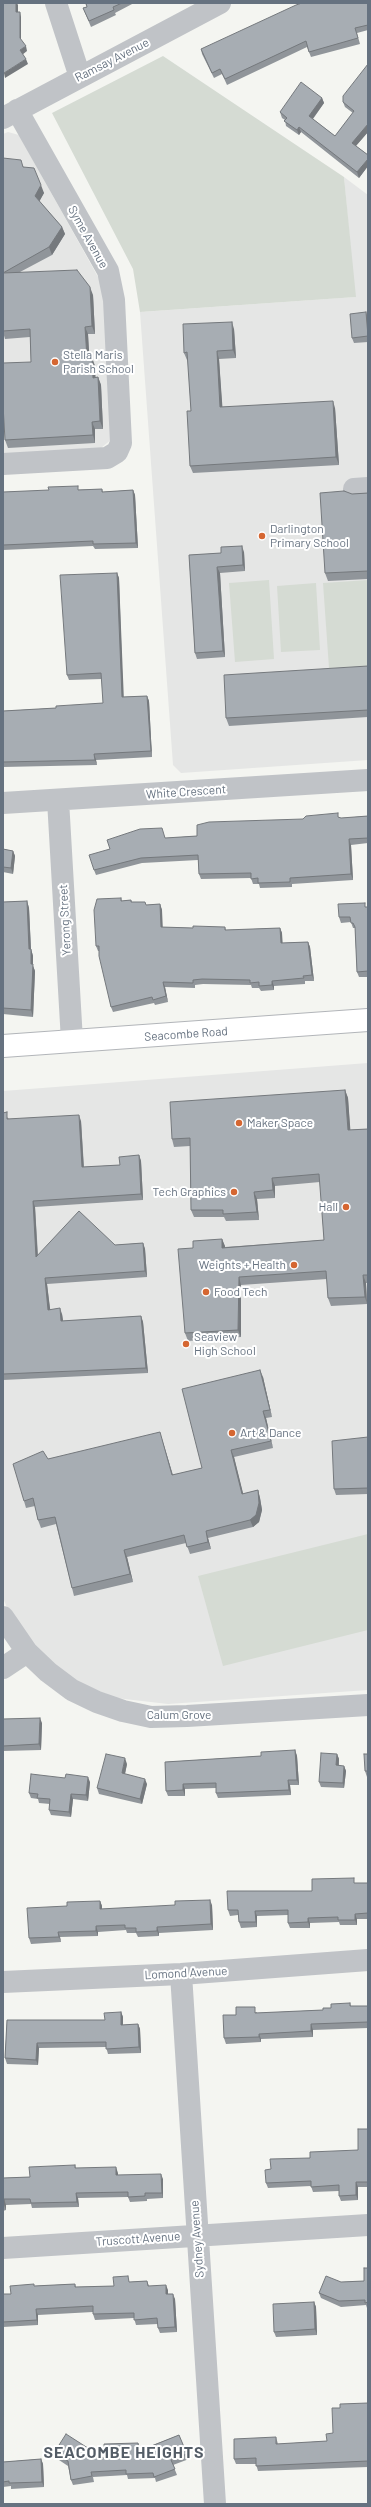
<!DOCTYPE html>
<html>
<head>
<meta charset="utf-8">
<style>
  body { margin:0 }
  #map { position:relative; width:371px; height:2507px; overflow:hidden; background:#f4f5f1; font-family:Barlow,sans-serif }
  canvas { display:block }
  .frame { position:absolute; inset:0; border:4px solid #667280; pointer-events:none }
</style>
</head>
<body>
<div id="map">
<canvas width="371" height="2507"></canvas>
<div class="frame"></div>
</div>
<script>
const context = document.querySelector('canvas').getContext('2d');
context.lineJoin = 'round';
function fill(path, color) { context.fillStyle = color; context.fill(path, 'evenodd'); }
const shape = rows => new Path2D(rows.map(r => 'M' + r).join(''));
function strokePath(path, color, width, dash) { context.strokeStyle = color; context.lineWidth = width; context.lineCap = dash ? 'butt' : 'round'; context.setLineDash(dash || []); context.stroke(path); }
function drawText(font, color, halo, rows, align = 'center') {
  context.font = font + ' Barlow,sans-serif'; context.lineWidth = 4; context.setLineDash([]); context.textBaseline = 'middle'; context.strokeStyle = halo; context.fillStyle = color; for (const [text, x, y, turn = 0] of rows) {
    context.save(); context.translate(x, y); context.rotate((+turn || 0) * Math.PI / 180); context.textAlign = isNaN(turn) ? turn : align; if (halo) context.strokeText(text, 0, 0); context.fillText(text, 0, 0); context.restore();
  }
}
fill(shape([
  [8,132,19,135,103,286,112,439,96,452,3,457,3,134],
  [344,177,368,195,368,760,181,773,173,765,140,312,355,297],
  [368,1063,368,1690,168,1704,116,1698,70,1679,32,1650,11,1617,3,1598,3,1091]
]), '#e5e6e5');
fill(shape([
  [163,56,344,177,356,297,140,312,133,269,52,113],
  [269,580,274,659,235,662,229,583],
  [368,580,368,667,329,668,323,583],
  [316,583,320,650,281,652,277,586],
  [368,1534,368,1630,223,1666,198,1576]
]), '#d5dbd3');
const major = shape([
  [3,1046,368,1020]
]);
strokePath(major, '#b2b5b9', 24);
strokePath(shape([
  [56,3,80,77],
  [3,118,220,3],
  [3,464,107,458,117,452,121,443,114,300,108,271,17,110],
  [354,489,368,488],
  [58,800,72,1041],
  [3,803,368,780],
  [3,1617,27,1652,48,1672,72,1690,97,1702,123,1711,151,1717,187,1716,368,1705],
  [3,1668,27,1652],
  [181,1974,215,2504],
  [3,1982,181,1974,368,1960],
  [3,2248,368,2225]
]), '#c0c3c7', 22);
strokePath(major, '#fff', 22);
fill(shape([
  [85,3,134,3,115,13,116,15,91,27,83,8,87,7],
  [368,3,368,30,357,33,360,44,311,57,307,47,227,85,222,74,214,78,202,54,201,49],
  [368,64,368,132,356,146,368,155,368,166,359,178,301,132,299,135,286,126,285,120,282,118,280,112,322,98,324,103,313,119,335,136,353,113,345,107,343,102],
  [3,158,24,167,44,193,39,201,62,227,65,234,52,255,20,272,93,295,95,334,88,334,89,358,92,358,95,366,95,377,98,377,101,385,103,429,95,429,95,443,8,448,5,440,4,412,3,412,3,367,31,362,30,337,5,339,3,332],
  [366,312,368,319,368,342,354,343,352,338],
  [234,329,236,358,219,359,222,407,335,408,339,465,193,473,190,466,191,411,188,360,187,360,184,353],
  [102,489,103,492,133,490,135,495,138,548,95,549,93,546,3,550,3,492],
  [366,493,368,493,368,579,328,581,325,573,352,494],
  [244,552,245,571,220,573,225,657,197,659,195,653,189,555],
  [117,573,119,578,123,697,147,696,149,701,152,757,96,760,97,765,3,767,3,711,56,708,103,703,102,679,69,680,67,675],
  [368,666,368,717,229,726,226,718],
  [368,816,368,843,351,845,353,880,292,884,292,887,260,888,259,884,253,884,251,878,201,879,199,874,198,860,142,863,96,875,94,870,110,849,166,838,197,836,339,817,341,818],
  [3,849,13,851,15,856,13,874,3,872],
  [121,898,122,901,131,900,132,902,146,905,160,904,162,910,162,927,193,928,225,927,226,930,280,928,282,933,282,943,308,942,310,947,314,981,305,981,305,984,274,986,274,990,261,991,259,988,252,988,251,985,203,984,195,985,195,988,165,987,168,1002,155,1005,154,1003,113,1012,111,1007,99,951,98,951,96,946],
  [27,901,29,908,31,949,33,956,33,966,35,971,33,1017,3,1014,3,902],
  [366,907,368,907,368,977,359,977,357,972,355,928,353,928,351,922,341,923,339,917],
  [345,1090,348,1098,350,1130,368,1129,368,1283,366,1283,367,1304,331,1306,328,1298,327,1279,241,1285,241,1337,188,1341,185,1333,193,1248,222,1239,225,1247,324,1240,320,1182,275,1186,275,1198,257,1199,259,1220,226,1221,224,1217,194,1217,191,1210,190,1146,174,1147,172,1139],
  [3,1113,9,1119,81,1121,84,1167,120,1165,139,1155,141,1161,143,1200,35,1207,38,1255,115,1245,143,1243,145,1249,147,1277,47,1284,50,1310,62,1314,63,1321,141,1316,143,1322,148,1373,3,1380],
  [263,1377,272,1417,266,1418,273,1448,234,1457,243,1494,258,1490,260,1498,262,1510,259,1522,253,1527,208,1538,211,1549,190,1554,186,1543,127,1557,133,1582,74,1596,56,1524,41,1528,38,1520,35,1506,26,1508,24,1501,48,1459,162,1439,173,1475,202,1468],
  [368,1437,368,1494,336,1495,334,1489],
  [3,1719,42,1723,41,1750,3,1751],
  [295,1750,297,1756,299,1785,290,1785,291,1795,218,1798,216,1793,216,1788,185,1789,185,1796,168,1796,166,1791,165,1762,261,1756],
  [337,1754,339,1759,339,1766,344,1766,346,1771,344,1788,321,1787,319,1782],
  [368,1754,368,1776,367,1777,365,1771],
  [127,1764,125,1774,147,1784,142,1804,99,1794,97,1788],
  [90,1782,88,1801,73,1799,71,1817,51,1815,49,1810,50,1804,39,1803,38,1799,31,1798,29,1793],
  [356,1883,368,1883,368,1919,357,1919,357,1925,340,1925,339,1922,310,1923,310,1928,290,1928,288,1923,288,1915,257,1916,257,1927,241,1928,239,1922,238,1915,230,1916,228,1910,312,1891],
  [100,1901,102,1906,102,1909,212,1905,213,1930,159,1933,159,1936,138,1937,136,1933,127,1933,126,1930,98,1932,98,1936,60,1937,61,1942,31,1944,29,1938,67,1906],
  [350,2003,351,2006,368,2006,368,2028,313,2030,313,2037,261,2039,261,2042,226,2044,224,2038,236,2015,257,2012,257,2013,323,2010],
  [121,2012,123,2017,123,2025,138,2024,140,2029,141,2053,108,2054,106,2047,39,2048,38,2065,7,2064,5,2058,7,2020,105,2020],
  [368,2129,368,2187,358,2187,358,2200,341,2201,339,2196,339,2191,313,2192,311,2186,268,2188,266,2183,271,2169,310,2158,358,2150],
  [75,2165,76,2168,118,2173,118,2175,163,2179,163,2198,147,2199,147,2201,130,2202,128,2197,78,2198,79,2207,32,2208,31,2204,6,2205,6,2210,3,2211,3,2178,30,2177],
  [368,2268,368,2308,367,2308,366,2305,341,2307,321,2298,319,2293,341,2282,364,2281],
  [147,2281,149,2286,168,2290,168,2294,175,2299,177,2332,160,2333,158,2328,158,2324,136,2325,134,2318,95,2320,93,2314,93,2312,38,2315,38,2325,3,2327,3,2294,11,2294,35,2286,75,2284,76,2287,114,2286,130,2282],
  [314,2302,316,2307,317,2335,276,2337,274,2332],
  [368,2403,368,2467,258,2471,256,2464,236,2464,234,2459,276,2437,278,2444,327,2441,333,2433,340,2408],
  [179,2435,189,2459,173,2465,177,2475,156,2482,155,2478,128,2479,127,2475,93,2477,94,2482,73,2485,71,2480,68,2466,56,2458,54,2453,105,2459,138,2443,140,2450],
  [41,2459,43,2464,44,2487,11,2489,11,2486,3,2487,3,2462]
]), '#90959a');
fill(shape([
  [16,3,17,3,18,5,18,17,16,12],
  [20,12,21,17,21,44,20,38],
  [26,46,27,51,22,55,20,50],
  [26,59,28,64,5,78,4,73],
  [322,98,324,103,311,121,309,116],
  [368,124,368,132,354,148,352,143],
  [299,127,301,132,299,135,297,130],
  [368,159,368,166,359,178,357,172],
  [41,185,44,193,38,204,35,196],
  [62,227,65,234,52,255,49,247],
  [90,287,93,295,95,334,92,326],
  [366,312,368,319,368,335],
  [232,322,234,329,236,358,233,350],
  [85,327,88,334,90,366,87,358],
  [217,351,219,359,223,415,220,407],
  [92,358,95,366,96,385,93,378],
  [98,377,101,385,103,429,100,421],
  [333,401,335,408,339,465,336,457],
  [92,422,95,429,95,443,93,435],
  [133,490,135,495,138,548,136,543],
  [242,546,244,552,245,571,243,565],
  [217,567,220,573,225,657,223,651],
  [117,573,119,578,124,702,122,697],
  [147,696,149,701,152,757,151,751],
  [94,754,96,760,97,765,95,760],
  [349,839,351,845,353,880,351,874],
  [13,851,15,856,13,874,11,868],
  [27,901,29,908,31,951,31,949,33,956,33,966,35,971,33,1017,31,1010,31,964,29,949],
  [160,904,162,910,163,932,161,927],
  [280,928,282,933,283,948,281,943],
  [308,942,310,947,314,981,312,975],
  [272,981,274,986,274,990,272,985],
  [163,982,165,987,168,1002,166,996],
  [345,1090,348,1098,351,1138,348,1130],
  [79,1115,81,1121,84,1173,82,1167],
  [139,1155,141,1161,143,1200,141,1194],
  [272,1178,275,1186,275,1198,273,1190],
  [254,1192,257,1199,259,1220,257,1212],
  [33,1201,35,1207,38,1263,36,1257],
  [222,1239,225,1246,225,1255,222,1248],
  [143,1243,145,1249,147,1277,145,1271],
  [363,1275,366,1283,367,1304,365,1297],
  [239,1277,241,1285,241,1337,238,1330],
  [45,1278,47,1284,51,1316,48,1310],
  [60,1308,62,1314,64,1327,61,1321],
  [141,1316,143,1322,148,1373,146,1368],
  [260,1370,263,1377,272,1417,270,1410],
  [263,1411,266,1418,273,1448,271,1441],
  [160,1432,162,1439,175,1483,172,1475],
  [231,1450,234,1457,245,1501,242,1494],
  [258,1490,260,1498,262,1510,259,1522,253,1527,250,1520],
  [206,1531,208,1538,211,1549,208,1542],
  [124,1550,127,1557,133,1582,130,1574],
  [40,1718,42,1723,41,1750,39,1744],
  [295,1750,297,1756,299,1785,297,1780],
  [337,1754,339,1759,338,1771,336,1765],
  [125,1758,127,1764,124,1778,122,1773],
  [344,1766,346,1771,344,1788,343,1783],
  [88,1777,90,1782,88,1801,86,1795],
  [145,1779,147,1784,142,1804,140,1799],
  [288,1780,290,1785,291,1795,289,1790],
  [183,1784,185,1789,185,1796,183,1790],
  [71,1794,73,1799,71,1817,69,1812],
  [210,1900,212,1905,213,1930,211,1924],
  [100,1901,102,1906,102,1914,100,1909],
  [255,1911,257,1916,257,1927,256,1922],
  [355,1914,357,1919,357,1925,355,1920],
  [308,1918,310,1923,310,1928,308,1922],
  [96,1926,98,1932,98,1936,96,1931],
  [157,1927,159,1933,159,1936,157,1931],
  [58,1932,60,1937,61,1942,59,1937],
  [121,2012,123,2017,123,2030,121,2025],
  [138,2024,140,2029,141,2053,139,2047],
  [311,2024,313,2030,313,2037,311,2031],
  [259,2034,261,2039,261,2042,259,2037],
  [37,2043,39,2048,38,2065,36,2060],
  [116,2167,118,2173,118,2180,116,2175],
  [161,2174,163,2179,163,2198,162,2193],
  [356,2182,358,2187,358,2200,356,2195],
  [76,2193,78,2198,79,2207,77,2202],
  [4,2199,6,2205,6,2210,4,2205],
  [166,2285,168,2290,168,2300,166,2294],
  [173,2294,175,2299,177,2332,175,2327],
  [314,2302,316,2307,317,2335,315,2329],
  [36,2309,38,2315,38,2325,37,2320],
  [138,2443,140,2448,141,2456,139,2451],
  [41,2459,43,2464,44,2487,42,2482]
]), '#75797d');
const building = shape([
  [3,3,16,3,16,12,20,12,20,38,26,46,20,50,26,59,4,73,3,72,3,3],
  [86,3,122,3,113,7,114,10,89,21,83,8,87,7,86,3],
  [302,3,368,3,368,25,355,28,358,38,309,52,306,41,225,79,220,69,212,73,201,49,296,5,302,3],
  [368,64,368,124,352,143,368,155,368,159,357,172,299,127,297,130,284,121,287,118,280,112,301,82,322,98,309,116,335,136,354,111,343,102,343,96,368,64],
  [3,158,21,160,23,167,34,168,41,185,35,196,62,227,49,247,3,273,3,158],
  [77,270,90,287,92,326,85,327,87,358,92,358,93,378,98,377,100,421,92,422,93,435,5,440,3,405,3,363,31,362,30,329,3,331,3,273,77,270],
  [366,312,368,336,352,338,350,314,366,312],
  [232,322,233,350,217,351,220,407,333,401,336,457,190,466,187,411,191,411,187,352,184,353,183,324,232,322],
  [78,486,78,490,102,489,102,492,133,490,136,543,93,544,93,541,3,545,3,492,49,490,48,487,78,486],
  [344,491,352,494,368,493,368,571,325,573,320,493,344,491],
  [242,546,243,565,217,567,223,651,195,653,189,555,221,553,221,547,242,546],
  [117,573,122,697,147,696,151,751,94,754,95,760,3,762,3,711,56,708,56,706,103,703,101,673,67,675,60,575,117,573],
  [368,666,368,710,226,718,224,675,368,666],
  [338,813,338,817,341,818,368,816,368,838,349,839,351,874,290,878,290,882,258,883,258,878,251,879,251,873,199,874,198,855,141,858,94,870,89,855,110,849,107,840,140,829,162,828,165,838,197,836,197,825,209,822,303,819,306,816,338,813],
  [3,849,13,851,11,868,3,867,3,849],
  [121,898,121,901,131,900,131,902,145,902,146,905,160,904,161,927,193,928,193,926,225,927,225,930,280,928,281,943,308,942,312,975,303,976,304,978,272,981,272,985,259,986,259,982,250,983,250,980,202,979,193,980,193,983,163,982,166,996,153,1000,152,997,111,1007,99,956,99,946,96,946,94,910,97,899,121,898],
  [27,901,29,949,31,949,31,964,33,964,31,1010,3,1008,3,902,27,901],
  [365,903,365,907,368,907,368,971,357,972,355,927,353,923,351,923,350,917,339,917,338,904,365,903],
  [345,1090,348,1130,368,1129,368,1275,363,1275,365,1297,328,1298,326,1271,239,1277,238,1330,185,1333,178,1249,193,1248,193,1241,222,1239,222,1248,324,1240,319,1174,272,1178,273,1190,254,1192,257,1212,223,1214,223,1210,191,1210,190,1138,172,1139,170,1102,345,1090],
  [7,1112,7,1119,79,1115,82,1167,120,1165,119,1157,139,1155,141,1194,33,1201,36,1257,79,1211,115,1245,143,1243,145,1271,45,1278,48,1310,60,1308,61,1321,141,1316,146,1368,3,1374,3,1113,7,1112],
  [260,1370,270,1410,263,1411,271,1441,231,1450,242,1494,258,1490,259,1503,256,1515,250,1520,206,1531,208,1542,187,1547,184,1535,124,1550,130,1574,72,1588,55,1517,38,1520,33,1498,24,1501,13,1464,43,1451,48,1459,160,1432,172,1475,202,1468,182,1389,260,1370],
  [368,1437,368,1488,334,1489,332,1441,368,1437],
  [40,1718,39,1744,3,1746,3,1719,40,1718],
  [295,1750,297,1780,288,1780,289,1790,216,1793,216,1783,183,1784,183,1790,166,1791,165,1762,261,1756,261,1752,295,1750],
  [321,1753,337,1754,336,1765,344,1766,343,1783,319,1782,321,1753],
  [106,1754,125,1758,122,1773,145,1779,140,1799,97,1788,106,1754],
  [364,1754,368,1754,368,1771,365,1771,364,1754],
  [31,1774,65,1778,66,1774,88,1777,86,1795,71,1794,69,1812,49,1810,50,1799,37,1798,38,1794,29,1793,31,1774],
  [354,1878,354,1883,368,1883,368,1913,355,1914,355,1920,338,1920,338,1917,308,1918,308,1922,288,1923,288,1910,255,1911,256,1922,239,1922,238,1910,228,1910,227,1891,312,1891,312,1879,354,1878],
  [210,1900,211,1924,157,1927,157,1931,136,1932,136,1928,125,1928,125,1925,96,1926,96,1931,58,1932,59,1937,29,1938,27,1908,67,1906,67,1902,100,1901,100,1909,175,1905,175,1901,210,1900],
  [350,2003,350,2006,368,2006,368,2022,311,2024,311,2031,259,2034,259,2037,224,2038,223,2015,236,2015,236,2007,255,2007,255,2013,323,2010,323,2008,331,2008,331,2004,350,2003],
  [121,2012,121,2025,138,2024,139,2047,106,2049,106,2042,37,2043,36,2060,5,2058,7,2020,105,2020,104,2013,121,2012],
  [358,2129,368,2129,368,2182,356,2182,356,2195,339,2196,339,2185,311,2187,311,2181,266,2183,265,2170,271,2169,270,2159,310,2158,310,2152,358,2150,358,2129],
  [75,2165,75,2168,116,2167,116,2175,161,2174,162,2193,145,2193,145,2196,128,2197,128,2192,76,2193,77,2202,31,2203,30,2199,4,2199,4,2205,3,2205,3,2178,30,2177,29,2167,75,2165],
  [364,2268,368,2268,368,2302,365,2303,365,2300,339,2301,319,2293,326,2276,341,2282,364,2281,364,2268],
  [128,2276,129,2282,147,2281,148,2286,166,2285,166,2294,173,2294,175,2327,158,2328,157,2318,134,2320,134,2313,93,2314,93,2306,36,2309,37,2320,3,2322,3,2294,11,2294,10,2286,34,2284,34,2286,75,2284,75,2287,114,2286,113,2277,128,2276],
  [314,2302,315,2329,274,2332,273,2304,314,2302],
  [368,2403,368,2461,256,2466,256,2458,234,2459,234,2439,276,2437,276,2444,327,2441,326,2434,333,2433,332,2408,340,2408,340,2404,368,2403],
  [66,2434,105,2459,104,2444,138,2443,139,2451,179,2435,187,2454,171,2460,175,2469,154,2477,153,2473,126,2474,126,2470,91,2472,92,2476,71,2480,68,2461,54,2453,66,2434],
  [41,2459,42,2482,9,2483,9,2481,3,2482,3,2462,41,2459]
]);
fill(building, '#a7adb3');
strokePath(building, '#75797d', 1);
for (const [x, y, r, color] of [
  [55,362,4,"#d56631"],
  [262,536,4,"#d56631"],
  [239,1123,4,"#d56631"],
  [234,1192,4,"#d56631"],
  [346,1207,4,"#d56631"],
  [294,1265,4,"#d56631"],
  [206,1292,4,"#d56631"],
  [186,1344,4,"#d56631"],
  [232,1433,4,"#d56631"]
]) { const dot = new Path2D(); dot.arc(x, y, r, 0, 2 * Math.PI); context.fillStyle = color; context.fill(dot); strokePath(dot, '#fff', 1.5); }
drawText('12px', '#667280', '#fff', [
  ["Ramsay Avenue",112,60,-27],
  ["Syme Avenue",88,237,61],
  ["White Crescent",186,792,-4],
  ["Yerong Street",65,920,-93],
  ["Seacombe Road",186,1034,-4],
  ["Calum Grove",179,1715],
  ["Lomond Avenue",186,1973,-3],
  ["Truscott Avenue",138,2239,-4],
  ["Sydney Avenue",197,2239,-94]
]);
drawText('12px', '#667280', '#fff', [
  ["Stella Maris",63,355],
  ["Parish School",63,369],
  ["Darlington",270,529],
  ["Primary School",270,543],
  ["Maker Space",247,1123],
  ["Tech Graphics",226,1192,"right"],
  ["Hall",338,1207,"right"],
  ["Weights + Health",286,1265,"right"],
  ["Food Tech",214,1292],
  ["Seaview",194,1337],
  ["High School",194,1351],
  ["Art & Dance",240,1433]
], 'left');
context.letterSpacing = '1px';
drawText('bold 16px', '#535c66', '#fff', [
  ["SEACOMBE HEIGHTS",124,2453]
]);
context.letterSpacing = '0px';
</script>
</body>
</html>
